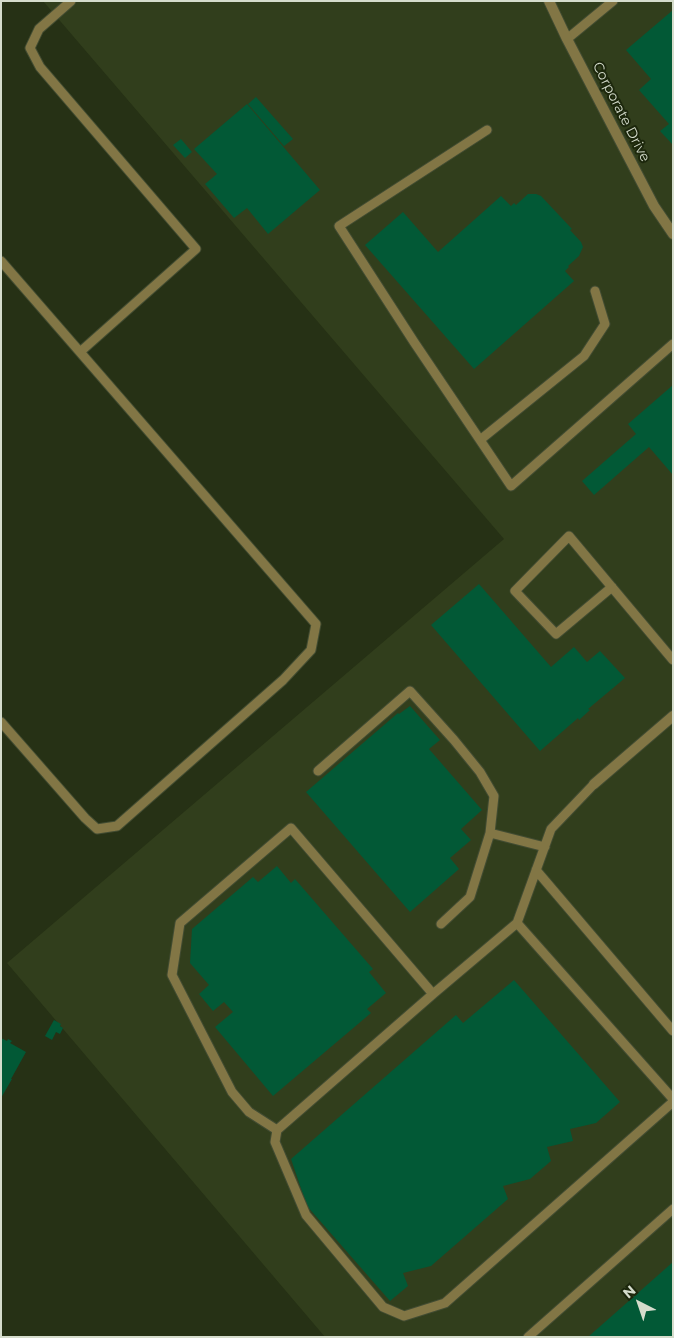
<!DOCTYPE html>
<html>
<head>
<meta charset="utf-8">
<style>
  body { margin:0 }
  #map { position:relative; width:674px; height:1338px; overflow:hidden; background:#263115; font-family:Montserrat,sans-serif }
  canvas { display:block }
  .frame { position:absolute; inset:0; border:2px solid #d5dccc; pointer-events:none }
  .north { position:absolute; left:614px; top:1278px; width:50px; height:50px; -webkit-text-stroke:4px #1c270c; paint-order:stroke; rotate:319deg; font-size:14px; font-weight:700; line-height:20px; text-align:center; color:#d5dccc }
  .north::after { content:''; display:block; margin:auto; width:18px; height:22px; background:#d5dccc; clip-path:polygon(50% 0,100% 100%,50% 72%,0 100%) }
</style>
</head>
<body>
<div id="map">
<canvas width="674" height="1338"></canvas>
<div class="frame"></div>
<div class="north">N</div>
</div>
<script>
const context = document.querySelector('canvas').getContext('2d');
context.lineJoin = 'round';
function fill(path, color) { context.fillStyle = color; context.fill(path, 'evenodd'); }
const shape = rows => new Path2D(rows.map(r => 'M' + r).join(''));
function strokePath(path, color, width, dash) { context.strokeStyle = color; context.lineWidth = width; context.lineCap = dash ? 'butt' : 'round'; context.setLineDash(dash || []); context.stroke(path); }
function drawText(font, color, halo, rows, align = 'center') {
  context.font = font + ' Montserrat,sans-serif'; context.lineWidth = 4; context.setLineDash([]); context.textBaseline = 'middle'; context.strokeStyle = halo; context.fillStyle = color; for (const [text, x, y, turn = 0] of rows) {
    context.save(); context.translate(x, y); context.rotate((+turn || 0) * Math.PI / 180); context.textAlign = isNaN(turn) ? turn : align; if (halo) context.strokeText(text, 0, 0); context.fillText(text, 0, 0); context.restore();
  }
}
fill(shape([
  [43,1,673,1,673,1337,325,1337,7,963,504,539]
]), '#313e1c');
fill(shape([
  [673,10,673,145,660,131,669,124,639,90,651,79,626,50],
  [256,97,293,139,284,146,248,104],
  [247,104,320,190,268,234,247,208,234,218,205,184,217,174,194,149],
  [181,139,192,152,185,158,173,145],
  [528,194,536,194,541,196,572,229,570,230,581,242,583,247,579,256,568,266,569,267,565,271,574,281,474,369,365,245,403,212,438,252,501,196,511,206,514,203,516,205],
  [673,385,673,475,649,447,594,495,582,481,636,434,628,424],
  [479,584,551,667,574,647,587,662,600,651,625,678,588,709,590,710,579,720,578,718,540,751,431,625],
  [410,706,440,740,429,749,482,810,461,829,471,840,450,858,459,869,410,912,306,792,398,713,399,714],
  [277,866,291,883,295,879,373,969,369,972,386,993,367,1009,371,1013,273,1096,215,1027,233,1012,224,1002,213,1011,199,994,209,985,190,963,192,929,253,877,258,882],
  [514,980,620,1102,596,1123,570,1129,573,1141,547,1147,551,1161,530,1179,503,1186,508,1199,431,1266,403,1273,408,1286,390,1301,307,1206,291,1159,456,1015,463,1023],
  [54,1020,61,1024,60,1026,63,1028,60,1034,56,1032,52,1040,45,1036],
  [1,1038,7,1041,8,1039,12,1041,10,1043,26,1052,11,1079,12,1079,1,1098],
  [673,1262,673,1337,588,1337]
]), '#025936');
const service = shape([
  [71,1,39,29,30,48,40,67,196,249,80,352],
  [567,39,613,1],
  [487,130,339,226,414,342,511,486,673,344],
  [1,261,316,624,311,650,283,680,117,826,97,829,85,818,1,722],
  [480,440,584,356,605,324,595,291],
  [612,587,556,634,515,591,569,536,673,660],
  [318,771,410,691,454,740,480,772,494,796,490,833],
  [536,870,673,1031],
  [517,923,673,1099],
  [441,924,470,897,490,833,545,847],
  [433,994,277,1130,275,1142,306,1215,383,1307,404,1316,445,1303,673,1102],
  [277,1130,249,1112,232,1092,172,975,180,923,291,828,433,994,517,923,551,829,594,784],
  [528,1337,673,1209]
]);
const minor = shape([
  [549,1,567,39,654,206,673,234],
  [594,784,673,716]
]);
strokePath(service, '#424c32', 11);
strokePath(minor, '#424c32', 12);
strokePath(service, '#827645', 9);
strokePath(minor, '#827645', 10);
drawText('14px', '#d5dccc', '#1c270c', [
  ["Corporate Drive",621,112,63]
]);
</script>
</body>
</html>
